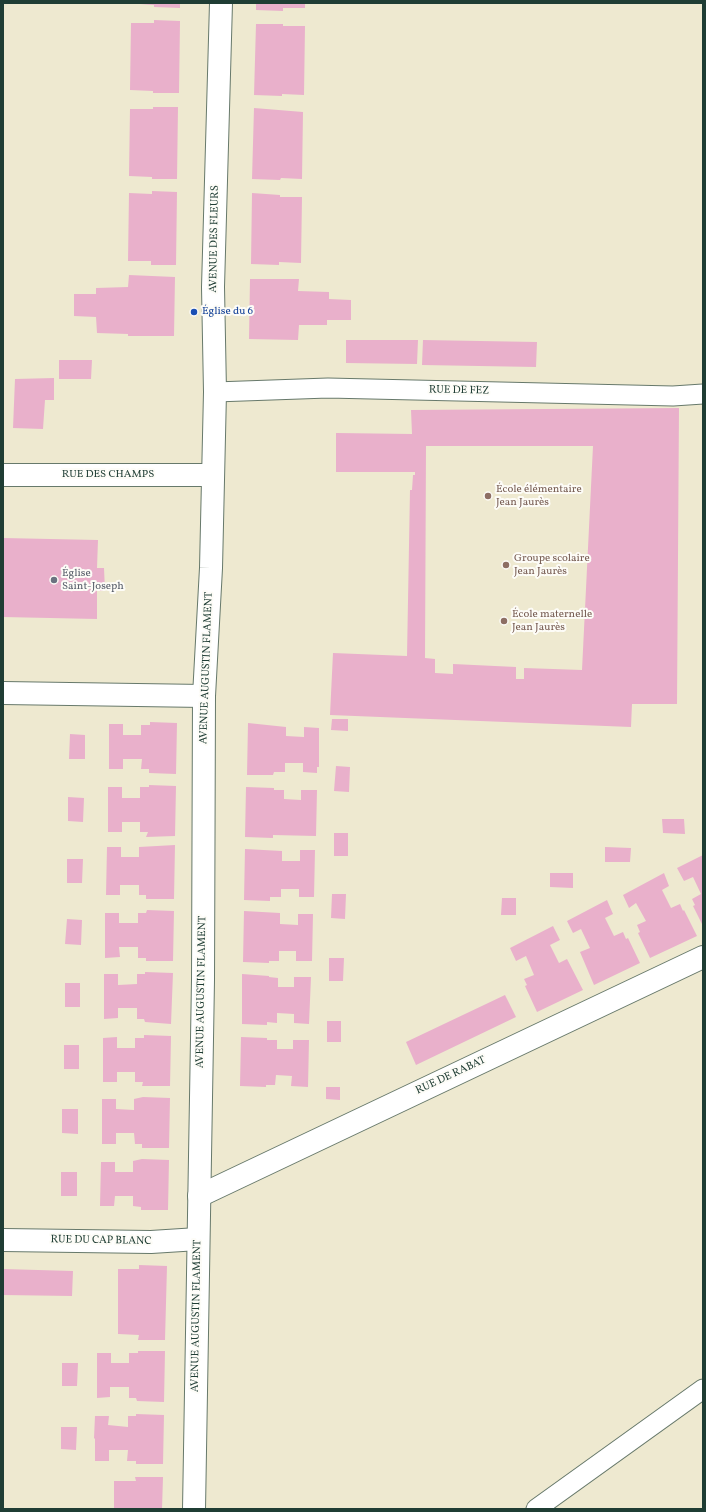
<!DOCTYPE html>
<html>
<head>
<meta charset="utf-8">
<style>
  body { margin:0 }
  #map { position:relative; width:706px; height:1512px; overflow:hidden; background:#eee9d0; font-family:Vollkorn,serif }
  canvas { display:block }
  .frame { position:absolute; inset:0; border:4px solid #1f3d34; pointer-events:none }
</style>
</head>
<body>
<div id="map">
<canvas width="706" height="1512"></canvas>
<div class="frame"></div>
</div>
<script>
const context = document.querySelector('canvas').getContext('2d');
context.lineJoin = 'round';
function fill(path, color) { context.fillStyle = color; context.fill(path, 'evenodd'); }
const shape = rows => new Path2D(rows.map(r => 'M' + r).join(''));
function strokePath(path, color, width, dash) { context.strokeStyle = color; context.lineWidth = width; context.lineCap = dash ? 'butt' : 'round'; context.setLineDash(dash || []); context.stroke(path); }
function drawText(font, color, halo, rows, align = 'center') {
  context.font = font + ' Vollkorn,serif'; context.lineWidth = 4; context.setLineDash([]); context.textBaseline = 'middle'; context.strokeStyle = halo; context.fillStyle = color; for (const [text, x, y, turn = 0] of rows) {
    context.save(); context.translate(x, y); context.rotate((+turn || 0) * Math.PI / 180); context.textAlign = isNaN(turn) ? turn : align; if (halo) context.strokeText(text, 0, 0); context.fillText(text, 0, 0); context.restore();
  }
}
fill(shape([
  [140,3,180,3,180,8,154,7,154,5,140,4],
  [256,3,305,3,305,8,283,8,283,11,256,10],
  [154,20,180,21,179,93,153,93,153,91,130,90,131,23,154,23],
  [256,24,283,24,283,26,305,26,304,95,282,94,282,96,254,95],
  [153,107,178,107,177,179,152,179,152,177,129,176,130,109,153,109],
  [254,108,303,112,302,179,281,178,280,180,252,179],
  [152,191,177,192,176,265,151,265,151,261,128,261,129,193,152,194],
  [252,193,280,195,280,197,302,197,301,263,279,262,279,265,251,264],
  [129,275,175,277,174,336,128,336,128,334,97,333,96,317,74,316,74,294,96,294,96,288,128,287],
  [250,279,299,279,298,291,329,292,329,299,351,300,351,320,327,320,327,325,299,325,298,340,249,339],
  [346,340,418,340,417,364,346,363],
  [423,340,537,342,536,367,422,365],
  [59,360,92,360,91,379,59,379],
  [54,378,54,400,45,400,43,429,13,428,15,379],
  [679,408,677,704,632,704,631,727,330,715,333,653,407,656,410,490,412,490,413,475,415,475,415,472,336,472,336,433,412,434,411,410],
  [426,446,593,446,582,670,524,668,524,679,516,679,516,667,453,664,453,674,435,673,435,659,425,658],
  [3,538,98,540,97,568,104,568,105,591,97,591,97,619,3,617],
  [332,719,348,719,348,731,331,730],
  [150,722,177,723,176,774,149,773,149,769,141,769,142,759,123,759,123,769,109,769,109,724,123,724,123,735,141,735,141,725,150,725],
  [248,723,286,727,286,736,304,737,304,727,319,728,319,767,317,767,317,773,303,772,303,763,285,763,285,772,274,772,273,775,247,775],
  [70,734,85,735,85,759,69,759],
  [336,766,350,767,349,792,334,791],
  [149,785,176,786,175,836,146,837,148,832,140,832,140,822,122,822,122,832,108,832,108,787,122,787,122,798,140,798,140,787,149,787],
  [246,787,274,788,274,790,284,790,284,799,301,800,301,790,317,790,316,836,273,835,273,838,245,837],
  [68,797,84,798,83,822,68,821],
  [662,819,684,819,685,834,663,833],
  [334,833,348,833,348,856,334,856],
  [175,845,174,899,146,899,146,895,139,895,139,885,120,885,120,895,106,895,107,847,121,847,121,857,139,857,139,847],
  [605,847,631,848,630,862,605,862],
  [245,849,282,851,282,861,300,861,300,850,315,850,314,897,299,897,299,889,281,889,281,897,270,897,270,901,244,900],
  [703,855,703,926,693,906,695,905,692,899,701,894,693,877,684,881,677,868],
  [67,859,83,859,82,883,67,883],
  [550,873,573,873,573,888,550,887],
  [664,873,669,886,662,890,671,908,680,904,683,911,684,910,697,936,650,958,638,933,640,932,637,925,646,921,636,903,629,908,623,895],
  [332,894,346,894,345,919,331,918],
  [502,898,516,898,516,915,501,915],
  [607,900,613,914,605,918,614,936,623,932,626,939,628,938,640,963,594,985,580,952,590,948,581,929,573,933,567,921],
  [147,910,174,911,173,961,146,961,146,958,138,958,138,947,119,947,120,957,105,958,105,913,119,913,119,923,138,923,138,913,146,913],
  [244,911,280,913,280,924,298,925,298,914,313,914,312,961,296,961,296,951,279,951,279,961,269,961,269,963,243,962],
  [67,919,82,920,81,945,65,944],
  [553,926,560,940,550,945,559,963,567,959,583,990,537,1012,525,986,527,985,524,979,534,975,526,956,516,961,510,948],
  [329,958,344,958,343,981,329,981],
  [145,972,173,973,171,1024,145,1022,144,1019,137,1019,137,1008,118,1008,118,1018,104,1019,104,974,118,974,118,985,137,984,137,974,145,974],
  [242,974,269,976,269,977,278,978,278,987,294,987,294,977,311,977,309,1024,294,1023,294,1014,277,1013,277,1023,267,1022,267,1025,242,1024],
  [65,983,80,983,80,1007,65,1007],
  [505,995,516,1017,416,1065,406,1042],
  [327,1021,341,1021,341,1042,327,1042],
  [144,1035,171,1036,170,1086,142,1086,143,1082,135,1082,135,1072,117,1072,117,1082,103,1082,103,1038,117,1037,117,1048,135,1048,135,1038,144,1038],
  [241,1037,267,1038,267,1040,277,1040,277,1049,293,1049,293,1040,309,1040,308,1087,291,1086,292,1076,276,1075,275,1085,266,1085,266,1087,240,1086],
  [64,1045,79,1045,79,1069,64,1069],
  [326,1087,340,1087,340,1100,326,1099],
  [143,1097,170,1098,169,1148,142,1148,142,1144,135,1144,134,1133,116,1133,116,1144,102,1144,102,1099,116,1099,116,1109,134,1110,134,1099],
  [62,1109,78,1109,78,1134,62,1133],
  [142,1159,169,1160,168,1210,141,1210,141,1207,133,1206,133,1196,115,1196,114,1206,100,1206,101,1162,115,1162,115,1172,133,1172,133,1161],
  [61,1172,77,1172,77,1196,61,1196],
  [139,1265,167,1266,165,1340,138,1340,139,1335,118,1334,118,1269,139,1269],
  [3,1269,73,1271,72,1296,3,1295],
  [138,1351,165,1351,164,1402,137,1401,136,1398,129,1398,129,1387,110,1387,110,1397,97,1398,97,1353,111,1353,111,1363,129,1363,129,1353,138,1353],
  [62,1363,78,1363,77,1386,62,1386],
  [136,1414,164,1415,163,1464,136,1464,136,1461,127,1461,128,1450,109,1450,109,1461,95,1461,95,1439,94,1438,95,1416,109,1416,108,1425,128,1427,128,1416,136,1416],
  [61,1427,77,1427,76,1450,61,1449],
  [135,1477,163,1477,162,1509,114,1509,114,1481,136,1481]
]), '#e9b0cb');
const lane = shape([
  [215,392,328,388,673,396,703,394],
  [536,1509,703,1389]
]);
const street = shape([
  [3,475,213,475],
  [3,693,204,696],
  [199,1196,703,957],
  [3,1240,151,1242,198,1239]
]);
const secondary = shape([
  [194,1509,203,980,204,696,211,568,215,392,213,287,221,3]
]);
strokePath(lane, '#67796b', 21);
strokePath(street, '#67796b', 24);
strokePath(secondary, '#67796b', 24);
strokePath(lane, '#fff', 19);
strokePath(street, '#fff', 22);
strokePath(secondary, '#fff', 22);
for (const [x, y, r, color] of [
  [194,312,4,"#1a4fb4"],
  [488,496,4,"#8d6e63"],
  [506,565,4,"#8d6e63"],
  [54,580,4,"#6b7280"],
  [504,621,4,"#8d6e63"]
]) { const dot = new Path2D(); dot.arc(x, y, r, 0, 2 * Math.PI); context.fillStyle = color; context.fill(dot); strokePath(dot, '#fdfcf7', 1.5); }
drawText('11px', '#1f3d34', '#fdfcf7', [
  ["AVENUE DES FLEURS",215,239,-89],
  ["RUE DE FEZ",459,391,1],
  ["RUE DES CHAMPS",108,475],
  ["AVENUE AUGUSTIN FLAMENT",207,668,-88],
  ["AVENUE AUGUSTIN FLAMENT",202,992,-89],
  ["RUE DE RABAT",451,1076,-25],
  ["RUE DU CAP BLANC",101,1241,1],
  ["AVENUE AUGUSTIN FLAMENT",197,1316,-89]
]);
drawText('11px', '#164399', '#fdfcf7', [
  ["Église du 6",202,312]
], 'left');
drawText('11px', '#785e54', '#fdfcf7', [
  ["École élémentaire",496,490],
  ["Jean Jaurès",496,503],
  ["Groupe scolaire",514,559],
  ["Jean Jaurès",514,572],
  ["École maternelle",512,615],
  ["Jean Jaurès",512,628]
], 'left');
drawText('11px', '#5b616d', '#fdfcf7', [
  ["Église",62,574],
  ["Saint-Joseph",62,587]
], 'left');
</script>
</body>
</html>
